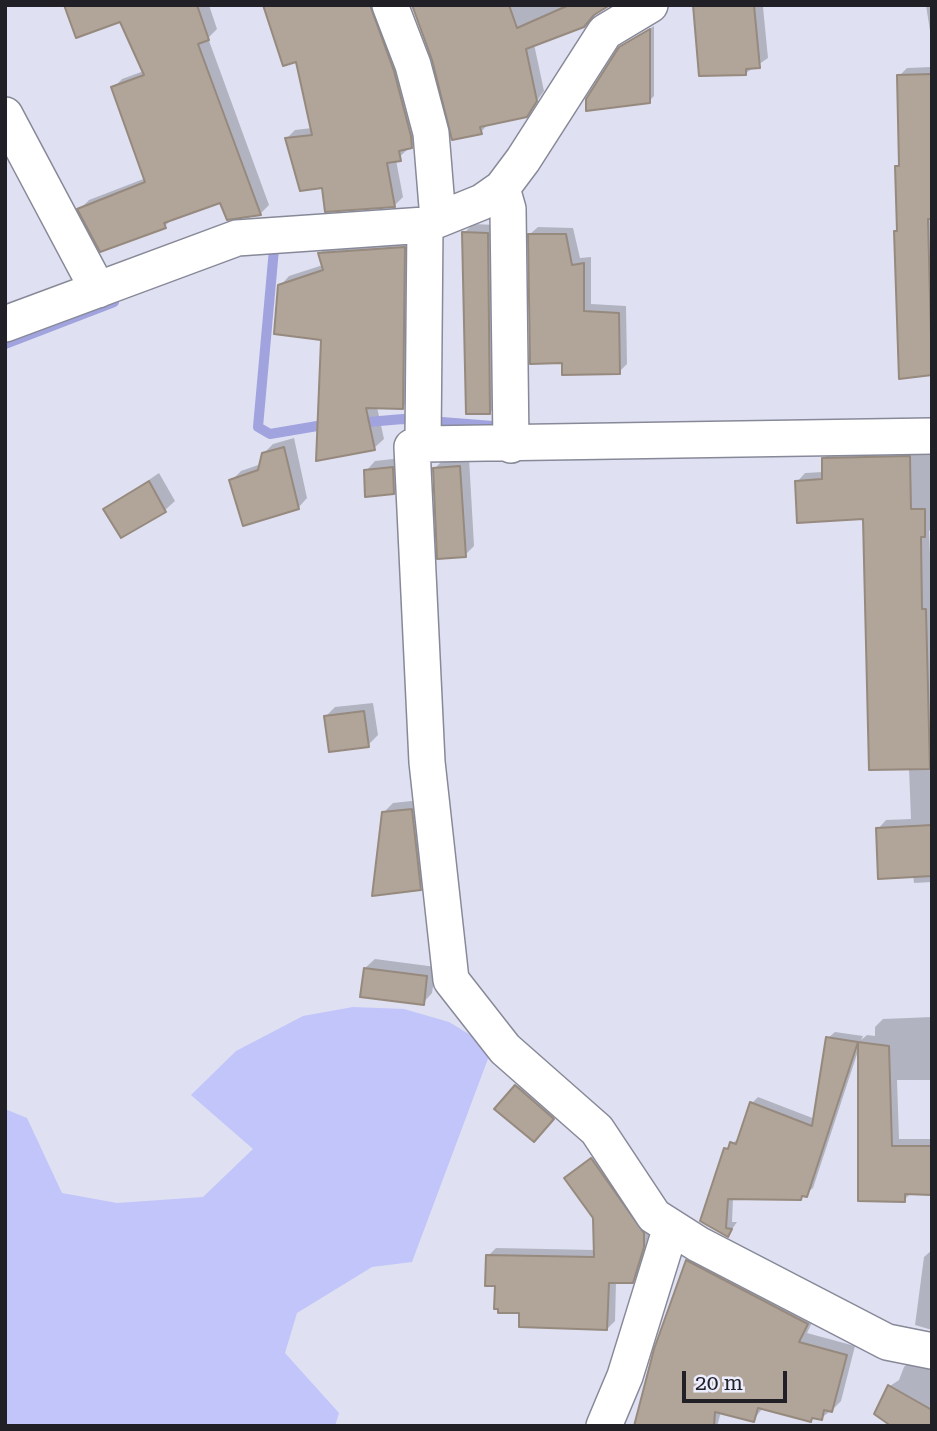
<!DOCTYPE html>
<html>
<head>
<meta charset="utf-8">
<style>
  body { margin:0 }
  #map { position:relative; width:937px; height:1431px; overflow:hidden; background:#dfe0f1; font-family:"Roboto Serif",serif }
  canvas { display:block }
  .frame { position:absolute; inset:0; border:7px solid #202026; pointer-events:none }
  .scale { position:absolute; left:682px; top:1371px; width:105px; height:32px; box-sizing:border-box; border:4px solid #202026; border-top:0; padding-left:9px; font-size:21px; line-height:24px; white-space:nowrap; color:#202026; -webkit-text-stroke:5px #ecedfe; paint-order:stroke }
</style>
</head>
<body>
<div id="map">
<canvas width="937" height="1431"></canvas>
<div class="frame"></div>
<div class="scale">20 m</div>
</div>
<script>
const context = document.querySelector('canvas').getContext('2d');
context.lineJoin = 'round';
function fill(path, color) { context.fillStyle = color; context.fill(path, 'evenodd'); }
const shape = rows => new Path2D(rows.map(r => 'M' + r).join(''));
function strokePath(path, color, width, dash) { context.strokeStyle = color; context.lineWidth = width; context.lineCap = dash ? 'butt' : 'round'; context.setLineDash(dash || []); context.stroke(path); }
fill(shape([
  [353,1007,404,1009,449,1022,492,1048,412,1262,372,1267,297,1313,285,1353,339,1413,335,1426,5,1426,5,1109,27,1118,62,1193,117,1203,203,1197,253,1149,191,1095,236,1051,303,1016]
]), '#c2c5fa');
fill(shape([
  [66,5,209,5,217,29,208,38,269,205,260,214,221,201,173,218,165,226,80,209,89,200,146,178,113,88,122,79,144,71,121,20],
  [265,5,380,5,420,138,396,160,403,197,395,205,324,186,287,138,295,130,312,128,297,60],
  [414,5,607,5,534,44,544,91,526,115,489,123,481,132,434,59],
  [695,5,773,5,763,7,768,58,746,73],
  [926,5,932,5,932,31,930,31],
  [654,26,654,96,649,101,621,48],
  [932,67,932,338,901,340,896,232,899,229,897,166,901,163,899,76,907,68],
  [473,224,496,225,499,403,490,412,464,233],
  [538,227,573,228,580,258,591,257,591,304,626,306,627,364,619,372,564,361,530,234],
  [413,238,412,398,402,407,377,407,384,439,374,448,323,338,280,286,289,276,323,265,320,253,329,244],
  [294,438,307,498,298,508,231,481,241,471,261,464,263,454,273,444],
  [832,450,932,450,932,528,929,531,932,601,932,882,914,883,913,875,878,829,886,820,911,819,909,768,864,518,797,482,805,473,823,472,823,459],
  [402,458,403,482,393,492,366,471,375,461],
  [469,458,474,546,465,555,435,468,444,459],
  [159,473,175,501,165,510,121,536,105,510],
  [373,703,378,735,368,745,326,716,335,707],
  [421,800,430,879,420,888,383,813,393,803],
  [375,959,436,967,432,993,423,1003,365,968],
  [932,1017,932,1080,897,1080,899,1139,932,1139,932,1193,912,1192,904,1200,859,1048,813,1188,800,1198,733,1198,732,1222,737,1222,728,1235,702,1220,726,1149,740,1137,752,1103,758,1097,815,1119,828,1038,835,1032,863,1036,861,1040,867,1035,875,1036,875,1027,883,1019],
  [526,1077,562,1108,543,1131,497,1109],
  [600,1151,651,1225,651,1238,640,1273,632,1281,616,1281,615,1321,607,1329,521,1311,497,1284,488,1256,496,1248,595,1250,595,1217,566,1178],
  [932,1250,932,1330,915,1325,924,1257],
  [696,1252,816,1314,807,1333,855,1346,841,1401,832,1410,821,1418,814,1417,811,1420,763,1408,753,1420,721,1412,717,1426,636,1426,687,1261],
  [912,1359,932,1361,932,1426,915,1426,875,1416,890,1386,899,1380,904,1367]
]), '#0003');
strokePath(shape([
  [267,249,274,249,258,427,270,434,329,424],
  [5,344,114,302],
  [356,423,403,419,493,426]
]), '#a0a3de', 10);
const building = shape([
  [64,5,197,5,209,40,198,44,261,215,227,220,220,203,164,223,166,228,100,252,77,209,145,182,111,87,144,75,120,22,76,38,64,5],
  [263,5,370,5,394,71,411,136,412,148,399,151,401,161,387,163,395,207,325,212,322,188,300,191,285,138,312,135,296,62,283,66,263,5],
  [412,5,509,5,517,28,569,5,610,5,594,15,584,27,526,49,537,101,527,117,480,127,482,134,452,140,432,60,412,5],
  [693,5,754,5,760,68,746,69,746,75,699,76,693,5],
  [650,29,650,103,586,111,586,99,619,47,650,29],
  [932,74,932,219,928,219,932,375,899,379,894,231,897,231,895,166,899,166,897,75,932,74],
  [462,232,488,233,490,414,466,414,462,232],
  [528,234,566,234,572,265,584,263,584,311,619,313,620,374,562,375,562,363,530,364,528,234],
  [405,247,403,409,366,408,375,450,316,461,321,340,274,334,278,285,323,270,318,253,405,247],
  [284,447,299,509,243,526,229,480,258,470,262,453,284,447],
  [910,456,911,509,925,509,925,537,921,537,922,609,926,609,930,769,869,770,863,519,797,523,795,481,822,479,822,458,910,456],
  [460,466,466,557,437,559,433,468,460,466],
  [393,467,394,494,365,497,364,470,393,467],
  [149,481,166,512,121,538,103,509,149,481],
  [364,711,369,747,329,752,324,716,364,711],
  [412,809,421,890,372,896,382,812,412,809],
  [932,825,932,876,878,879,876,828,932,825],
  [364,968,427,976,424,1005,360,997,364,968],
  [826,1037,858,1042,807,1197,802,1196,801,1200,728,1199,726,1228,732,1229,728,1237,700,1221,724,1148,728,1149,730,1142,736,1144,750,1102,812,1126,826,1037],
  [858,1042,889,1046,892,1146,932,1146,932,1195,905,1194,905,1202,858,1201,858,1042],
  [515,1085,554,1119,534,1142,494,1109,515,1085],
  [591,1158,644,1233,644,1247,633,1283,609,1283,607,1330,519,1327,519,1313,498,1313,498,1309,494,1309,495,1286,485,1286,486,1255,594,1257,593,1218,564,1178,591,1158],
  [686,1260,808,1324,799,1342,847,1355,832,1412,824,1410,822,1420,812,1418,811,1422,758,1408,754,1422,715,1412,714,1426,634,1426,654,1349,686,1260],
  [888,1385,932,1410,932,1426,891,1426,874,1414,888,1385]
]);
fill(building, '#b1a498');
strokePath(building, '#96897e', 2);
const minor = shape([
  [390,5,413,65,431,133,438,219],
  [5,115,98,290],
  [502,188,508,209,511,445],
  [425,225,423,444,412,447,427,762,451,980,505,1049,597,1130,654,1216,698,1244,887,1342,932,1351],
  [5,324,237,238,425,225,482,202,502,188,523,160,605,32,650,5],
  [423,444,932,436],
  [604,1426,625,1376,671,1227]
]);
strokePath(minor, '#878998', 38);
strokePath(minor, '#fff', 35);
</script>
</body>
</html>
